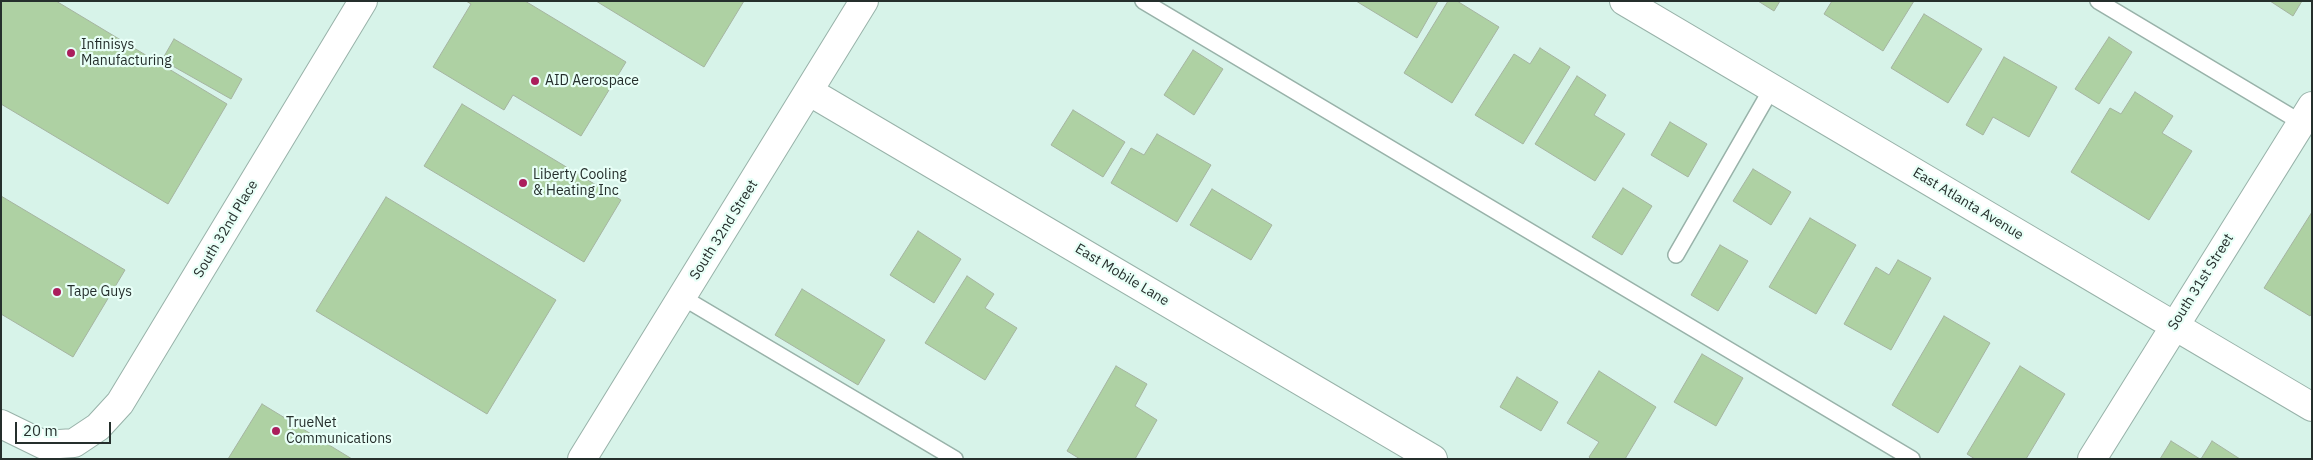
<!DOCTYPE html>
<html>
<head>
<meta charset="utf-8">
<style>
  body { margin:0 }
  #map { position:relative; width:2313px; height:460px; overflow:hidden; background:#d7f3e9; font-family:"IBM Plex Sans",sans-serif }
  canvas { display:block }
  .frame { position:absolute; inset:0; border:2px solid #252f2c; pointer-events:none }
  .scale { position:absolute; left:15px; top:422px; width:96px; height:22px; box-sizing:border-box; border:2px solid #252f2c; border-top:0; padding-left:6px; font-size:15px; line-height:18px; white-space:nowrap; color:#252f2c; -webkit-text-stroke:4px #e8fff7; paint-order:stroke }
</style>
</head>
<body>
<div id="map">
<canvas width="2313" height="460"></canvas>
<div class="frame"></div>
<div class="scale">20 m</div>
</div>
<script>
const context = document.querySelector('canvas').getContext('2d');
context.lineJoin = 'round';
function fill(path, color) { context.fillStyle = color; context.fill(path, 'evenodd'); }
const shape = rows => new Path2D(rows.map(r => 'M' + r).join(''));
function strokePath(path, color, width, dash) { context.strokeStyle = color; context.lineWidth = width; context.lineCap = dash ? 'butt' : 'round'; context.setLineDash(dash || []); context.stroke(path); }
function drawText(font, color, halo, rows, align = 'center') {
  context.font = font + ' "IBM Plex Sans",sans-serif'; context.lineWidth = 4.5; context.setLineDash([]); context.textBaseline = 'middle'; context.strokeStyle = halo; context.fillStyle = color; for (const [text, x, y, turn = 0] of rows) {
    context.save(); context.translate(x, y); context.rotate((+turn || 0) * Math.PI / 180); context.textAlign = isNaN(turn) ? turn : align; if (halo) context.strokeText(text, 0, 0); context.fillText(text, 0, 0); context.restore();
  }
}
const building = shape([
  [1,1,56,1,227,104,168,204,1,104,1,1],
  [466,1,525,1,626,62,581,136,513,95,504,110,433,67,471,4,466,1],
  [596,1,744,1,704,67,596,1],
  [1356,1,1438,1,1417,38,1356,1],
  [1448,1,1457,1,1499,27,1452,103,1404,73,1448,1],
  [1758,1,1780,1,1774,11,1758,1],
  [1832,1,1914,1,1883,51,1824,14,1832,1],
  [2270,1,2302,1,2293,16,2270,1],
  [1924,14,1982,49,1948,103,1891,68,1924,14],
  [2109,37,2132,52,2099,104,2075,89,2109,37],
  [174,39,242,79,231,99,162,60,174,39],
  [1540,48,1570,67,1523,144,1475,115,1514,54,1530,64,1540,48],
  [1193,50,1223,69,1194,115,1164,95,1193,50],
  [2004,57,2057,87,2029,137,1993,117,1983,135,1966,125,2004,57],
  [1577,76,1606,95,1594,115,1625,134,1595,181,1535,144,1577,76],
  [2135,92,2173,116,2162,133,2192,151,2149,220,2071,172,2110,108,2121,114,2135,92],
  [462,104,621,200,584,262,424,166,462,104],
  [1073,110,1125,142,1103,177,1051,145,1073,110],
  [1670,122,1707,144,1688,177,1651,155,1670,122],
  [1157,134,1211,165,1177,222,1111,183,1131,148,1144,155,1157,134],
  [1753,169,1791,192,1771,225,1733,201,1753,169],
  [1623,188,1652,206,1622,255,1592,237,1623,188],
  [1212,189,1272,225,1251,260,1190,225,1212,189],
  [1,196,125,270,73,357,1,314,1,196],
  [386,197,556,300,487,414,316,311,386,197],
  [2312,212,2312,313,2310,316,2264,288,2312,212],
  [1810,218,1856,245,1816,314,1769,287,1810,218],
  [918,231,961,259,934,303,890,275,918,231],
  [1720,245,1748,261,1718,311,1691,295,1720,245],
  [1898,260,1931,278,1891,350,1844,324,1876,267,1889,275,1898,260],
  [967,276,994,294,985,308,1017,328,985,380,925,343,967,276],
  [802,289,885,340,858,385,775,335,802,289],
  [1944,316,1990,343,1938,433,1892,405,1944,316],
  [1702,354,1743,378,1716,426,1674,402,1702,354],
  [1116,366,1147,384,1135,406,1157,420,1135,459,1080,459,1067,451,1116,366],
  [2020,366,2065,394,2026,459,1975,459,1967,454,2020,366],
  [1599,371,1656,407,1625,459,1591,459,1589,457,1599,442,1567,423,1599,371],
  [1517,377,1558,402,1541,431,1500,407,1517,377],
  [262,404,352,459,228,459,262,404],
  [2171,441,2200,459,2160,459,2171,441],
  [2212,441,2240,459,2201,459,2212,441]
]);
fill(building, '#aed1a3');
strokePath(building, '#a5b4a1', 1);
const lane = shape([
  [1143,1,1912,459],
  [2098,1,2307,126],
  [1676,255,1772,88],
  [682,297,955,459]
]);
const street = shape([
  [1624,1,2312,407],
  [810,92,1433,459],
  [1,424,44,445,74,443,98,427,120,403,363,1],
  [2092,459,2312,106]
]);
const secondary = shape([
  [582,459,864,1]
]);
strokePath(lane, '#98b2a9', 18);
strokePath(street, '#98b2a9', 30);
strokePath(secondary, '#98b2a9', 30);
strokePath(lane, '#fff', 15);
strokePath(street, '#fff', 28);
strokePath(secondary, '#fff', 28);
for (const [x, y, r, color] of [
  [71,53,5,"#ab1e5c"],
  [535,81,5,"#ab1e5c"],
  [523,183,5,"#ab1e5c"],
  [57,292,5,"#ab1e5c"],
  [276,431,5,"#ab1e5c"]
]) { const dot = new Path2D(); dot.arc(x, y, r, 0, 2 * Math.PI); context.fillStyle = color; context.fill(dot); strokePath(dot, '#e8fff7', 2); }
drawText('14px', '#252f2c', '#e8fff7', [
  ["Infinisys",81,45],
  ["Manufacturing",81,61],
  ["AID Aerospace",545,81],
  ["Liberty Cooling",533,175],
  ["& Heating Inc",533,191],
  ["Tape Guys",67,292],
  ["TrueNet",286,423],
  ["Communications",286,439]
], 'left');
drawText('14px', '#252f2c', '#e8fff7', [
  ["East Atlanta Avenue",1968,204,31],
  ["South 32nd Place",226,229,-59],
  ["South 32nd Street",724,230,-58],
  ["East Mobile Lane",1122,275,31],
  ["South 31st Street",2201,282,-58]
]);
</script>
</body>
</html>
